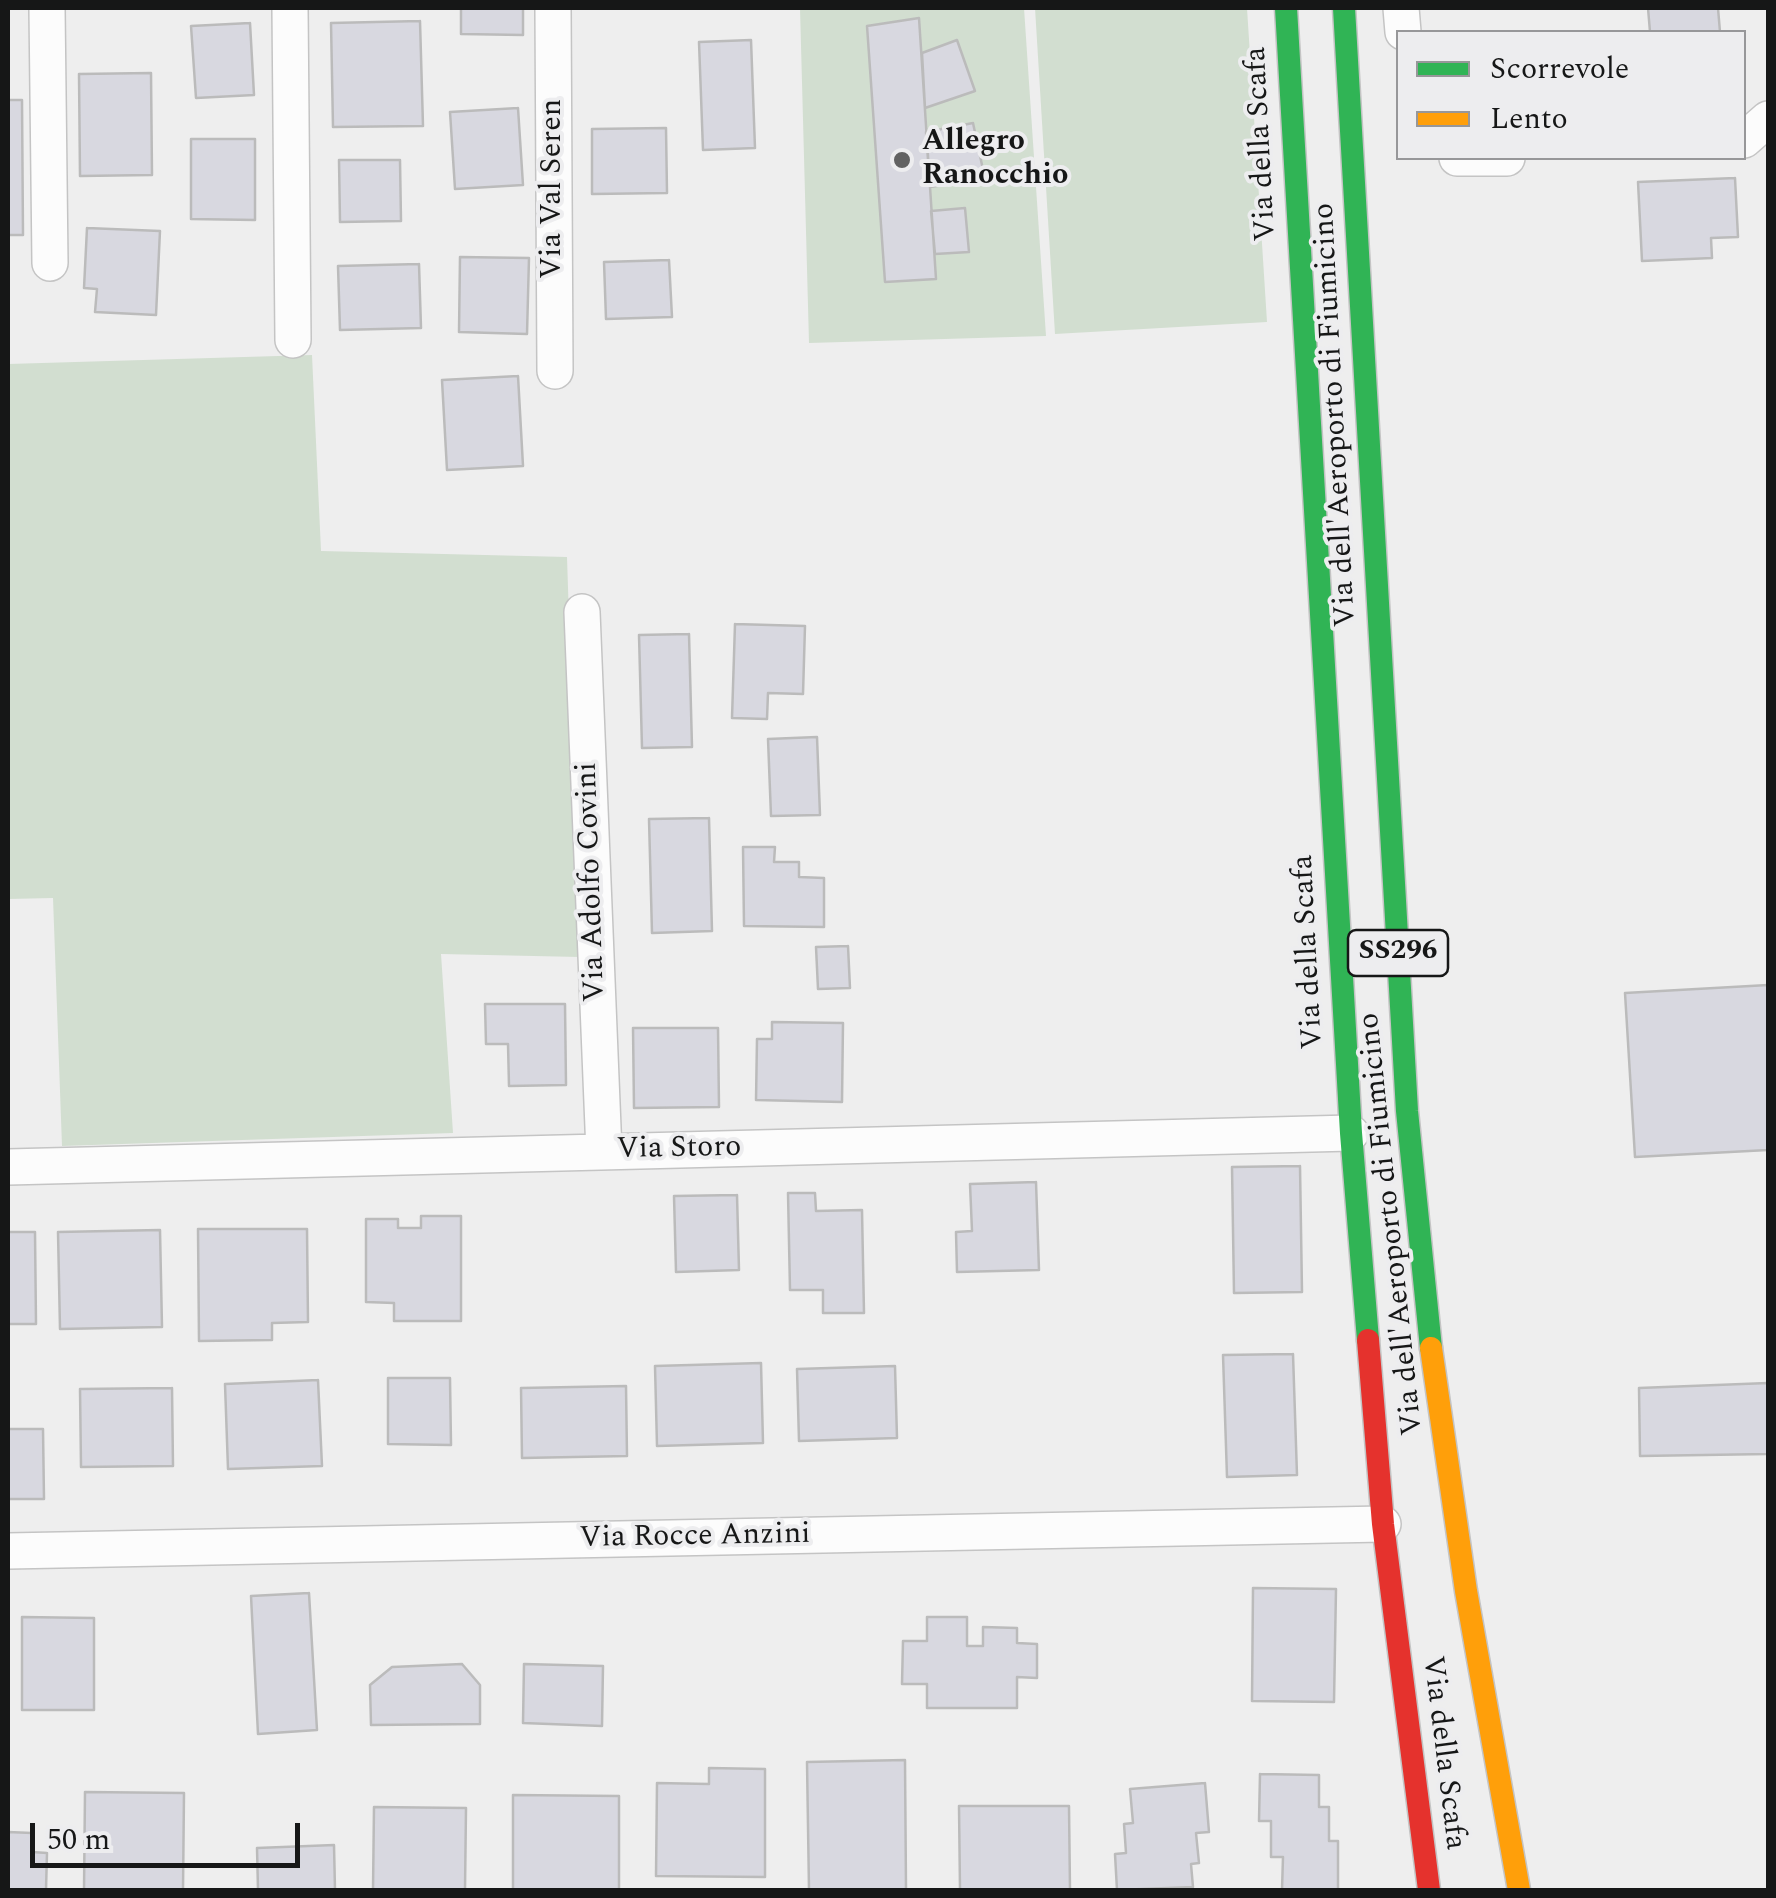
<!DOCTYPE html>
<html>
<head>
<meta charset="utf-8">
<style>
  body { margin:0 }
  #map { position:relative; width:1776px; height:1898px; overflow:hidden; background:#eee; font-family:Spectral,serif }
  canvas { display:block }
  .frame { position:absolute; inset:0; border:10px solid #161717; pointer-events:none }
  .legend { position:absolute; left:1396px; top:30px; width:350px; height:130px; box-sizing:border-box; background:#ededef; border:2px solid #979799; margin:0; padding:12px 18px; list-style:none; font-size:30px; color:#161717 }
  .legend li { display:flex; align-items:center; gap:20px; height:50px }
  .legend b { width:50px; border:2px solid #979799 }
  .scale { position:absolute; left:30px; top:1823px; width:270px; height:45px; box-sizing:border-box; border:5px solid #161717; border-top:0; padding-left:12px; font-size:30px; line-height:35px; white-space:nowrap; color:#161717; -webkit-text-stroke:8px #ededef; paint-order:stroke }
</style>
</head>
<body>
<div id="map">
<canvas width="1776" height="1898"></canvas>
<div class="frame"></div>
<ul class="legend">
<li><b style="height:12px;background:#30b455"></b>Scorrevole</li>
<li><b style="height:12px;background:#ff9f0a"></b>Lento</li>
</ul>
<div class="scale">50 m</div>
</div>
<script>
const context = document.querySelector('canvas').getContext('2d');
context.lineJoin = 'round';
function fill(path, color) { context.fillStyle = color; context.fill(path, 'evenodd'); }
const shape = rows => new Path2D(rows.map(r => 'M' + r).join(''));
function strokePath(path, color, width, dash) { context.strokeStyle = color; context.lineWidth = width; context.lineCap = dash ? 'butt' : 'round'; context.setLineDash(dash || []); context.stroke(path); }
function drawText(font, color, halo, rows, align = 'center') {
  context.font = font + ' Spectral,serif'; context.lineWidth = 8; context.setLineDash([]); context.textBaseline = 'middle'; context.strokeStyle = halo; context.fillStyle = color; for (const [text, x, y, turn = 0] of rows) {
    context.save(); context.translate(x, y); context.rotate((+turn || 0) * Math.PI / 180); context.textAlign = isNaN(turn) ? turn : align; if (halo) context.strokeText(text, 0, 0); context.fillText(text, 0, 0); context.restore();
  }
}
fill(shape([
  [800,8,1024,8,1046,336,809,343],
  [1035,8,1247,8,1267,322,1055,334],
  [312,355,321,551,567,557,580,957,441,954,453,1133,62,1146,53,898,8,899,8,364]
]), '#d2ded0');
const building = shape([
  [461,8,523,8,523,35,461,34,461,8],
  [1648,8,1718,8,1720,32,1650,32,1648,8],
  [919,18,936,279,885,282,867,26,919,18],
  [420,21,423,126,333,127,331,23,420,21],
  [250,23,254,95,196,98,191,26,250,23],
  [751,40,755,148,703,150,699,42,751,40],
  [957,40,975,91,925,108,922,53,957,40],
  [151,73,152,175,80,176,79,74,151,73],
  [8,100,22,100,23,235,8,235,8,100],
  [518,108,523,185,455,189,450,112,518,108],
  [973,123,985,179,930,187,926,132,973,123],
  [666,128,667,193,592,194,592,129,666,128],
  [191,139,255,139,255,220,191,219,191,139],
  [339,160,400,160,401,221,340,222,339,160],
  [1735,178,1738,237,1711,238,1712,258,1642,261,1638,182,1735,178],
  [965,208,969,252,935,254,931,211,965,208],
  [87,228,160,231,156,315,95,312,97,289,84,288,87,228],
  [460,257,529,258,527,334,459,332,460,257],
  [669,260,672,317,606,319,604,262,669,260],
  [419,264,421,328,340,330,338,266,419,264],
  [518,376,523,466,447,470,442,380,518,376],
  [735,624,805,626,803,694,768,693,767,719,732,718,735,624],
  [689,634,692,747,642,748,639,635,689,634],
  [817,737,820,815,771,816,768,739,817,737],
  [709,818,712,931,652,933,649,819,709,818],
  [743,847,775,847,774,862,799,862,799,877,824,878,824,927,744,926,743,847],
  [848,946,850,988,818,989,816,947,848,946],
  [1768,985,1768,1150,1635,1157,1625,993,1768,985],
  [485,1004,565,1004,566,1085,509,1086,508,1044,486,1044,485,1004],
  [772,1022,843,1023,842,1102,756,1100,757,1039,772,1039,772,1022],
  [633,1028,718,1028,719,1107,634,1108,633,1028],
  [1300,1166,1302,1292,1234,1293,1232,1167,1300,1166],
  [1036,1182,1039,1270,957,1272,956,1232,972,1231,970,1184,1036,1182],
  [788,1193,815,1193,816,1211,862,1210,864,1313,823,1313,823,1290,790,1290,788,1193],
  [737,1195,739,1270,676,1272,674,1196,737,1195],
  [421,1216,461,1216,461,1321,394,1321,394,1303,366,1302,366,1219,398,1219,398,1228,421,1228,421,1216],
  [198,1229,307,1229,308,1322,272,1323,272,1340,199,1341,198,1229],
  [160,1230,162,1327,60,1329,58,1232,160,1230],
  [8,1232,35,1232,36,1324,8,1324,8,1232],
  [1293,1354,1297,1475,1227,1477,1223,1355,1293,1354],
  [761,1363,763,1443,657,1446,655,1366,761,1363],
  [895,1366,897,1438,799,1441,797,1369,895,1366],
  [388,1378,450,1378,451,1445,388,1444,388,1378],
  [318,1380,322,1466,228,1469,225,1384,318,1380],
  [1768,1383,1768,1454,1640,1456,1639,1388,1768,1383],
  [626,1386,627,1456,522,1458,521,1388,626,1386],
  [172,1388,173,1466,81,1467,80,1389,172,1388],
  [8,1429,43,1429,44,1499,8,1499,8,1429],
  [1253,1588,1336,1589,1334,1702,1252,1701,1253,1588],
  [309,1593,317,1730,258,1734,251,1596,309,1593],
  [22,1617,94,1618,94,1710,22,1710,22,1617],
  [927,1617,967,1617,967,1646,983,1646,983,1627,1017,1628,1017,1643,1037,1644,1037,1678,1017,1677,1017,1708,927,1708,927,1684,902,1684,903,1641,927,1641,927,1617],
  [462,1664,480,1685,480,1724,371,1725,370,1685,392,1667,462,1664],
  [524,1664,603,1666,602,1726,523,1723,524,1664],
  [905,1760,906,1890,809,1890,807,1762,905,1760],
  [709,1768,765,1769,765,1877,656,1876,657,1783,709,1784,709,1768],
  [1260,1774,1319,1775,1319,1807,1329,1807,1329,1841,1338,1841,1338,1890,1282,1890,1283,1857,1271,1857,1271,1821,1259,1821,1260,1774],
  [1205,1783,1209,1832,1196,1833,1199,1863,1191,1864,1193,1887,1117,1890,1115,1854,1126,1853,1124,1824,1133,1823,1130,1789,1205,1783],
  [85,1792,184,1793,183,1890,84,1890,85,1792],
  [513,1795,619,1796,619,1890,513,1890,513,1795],
  [959,1806,1069,1806,1070,1890,960,1890,959,1806],
  [374,1807,466,1808,465,1890,373,1890,374,1807],
  [8,1832,32,1833,32,1852,47,1853,46,1890,8,1890,8,1832],
  [334,1845,335,1890,258,1890,257,1848,334,1845]
]);
fill(building, '#d8d8e0');
strokePath(building, '#bbb', 2.5);
const street = shape([
  [47,8,50,263],
  [290,8,293,340],
  [553,8,555,371],
  [1401,8,1403,32],
  [1744,140,1768,119],
  [1457,158,1507,158],
  [582,612,604,1152],
  [8,1167,1351,1133],
  [8,1551,1383,1524]
]);
const fast = shape([
  [1286,8,1351,1133,1368,1340],
  [1344,8,1407,1111,1431,1348]
]);
const slow = shape([
  [1431,1348,1466,1591,1519,1890]
]);
const jam = shape([
  [1368,1340,1383,1524,1429,1890]
]);
strokePath(street, '#c4c4c4', 38);
strokePath(fast, '#c4c4c4', 25);
strokePath(slow, '#c4c4c4', 25);
strokePath(jam, '#c4c4c4', 25);
strokePath(street, '#fcfcfc', 35);
strokePath(fast, '#30b455', 22);
strokePath(slow, '#ff9f0a', 22);
strokePath(jam, '#e5322d', 22);
for (const [x, y, r, color] of [
  [902,160,10,"#626262"]
]) { const dot = new Path2D(); dot.arc(x, y, r, 0, 2 * Math.PI); context.fillStyle = color; context.fill(dot); strokePath(dot, '#ededef', 4); }
for (const [x, y, w] of [
  [1398,953,100]
]) { const box = new Path2D(); box.roundRect(x - w / 2, y - 23, w, 46, 8); context.fillStyle = '#ededef'; context.fill(box); strokePath(box, '#161717', 2.5); }
drawText('bold 28px', '#161717', null, [
  ["SS296",1398,953]
]);
drawText('bold 30px', '#161717', '#ededef', [
  ["Allegro",922,143],
  ["Ranocchio",922,177]
], 'left');
drawText('30px', '#161717', '#ededef', [
  ["Via della Scafa",1263,144,-93],
  ["Via Val Seren",554,189,-90],
  ["Via dell'Aeroporto di Fiumicino",1337,415,-93],
  ["Via Adolfo Covini",593,882,-92],
  ["Via della Scafa",1310,952,-93],
  ["Via Storo",679,1150,-1],
  ["Via dell'Aeroporto di Fiumicino",1393,1224,-96],
  ["Via Rocce Anzini",695,1538,-1],
  ["Via della Scafa",1442,1753,83]
]);
</script>
</body>
</html>
